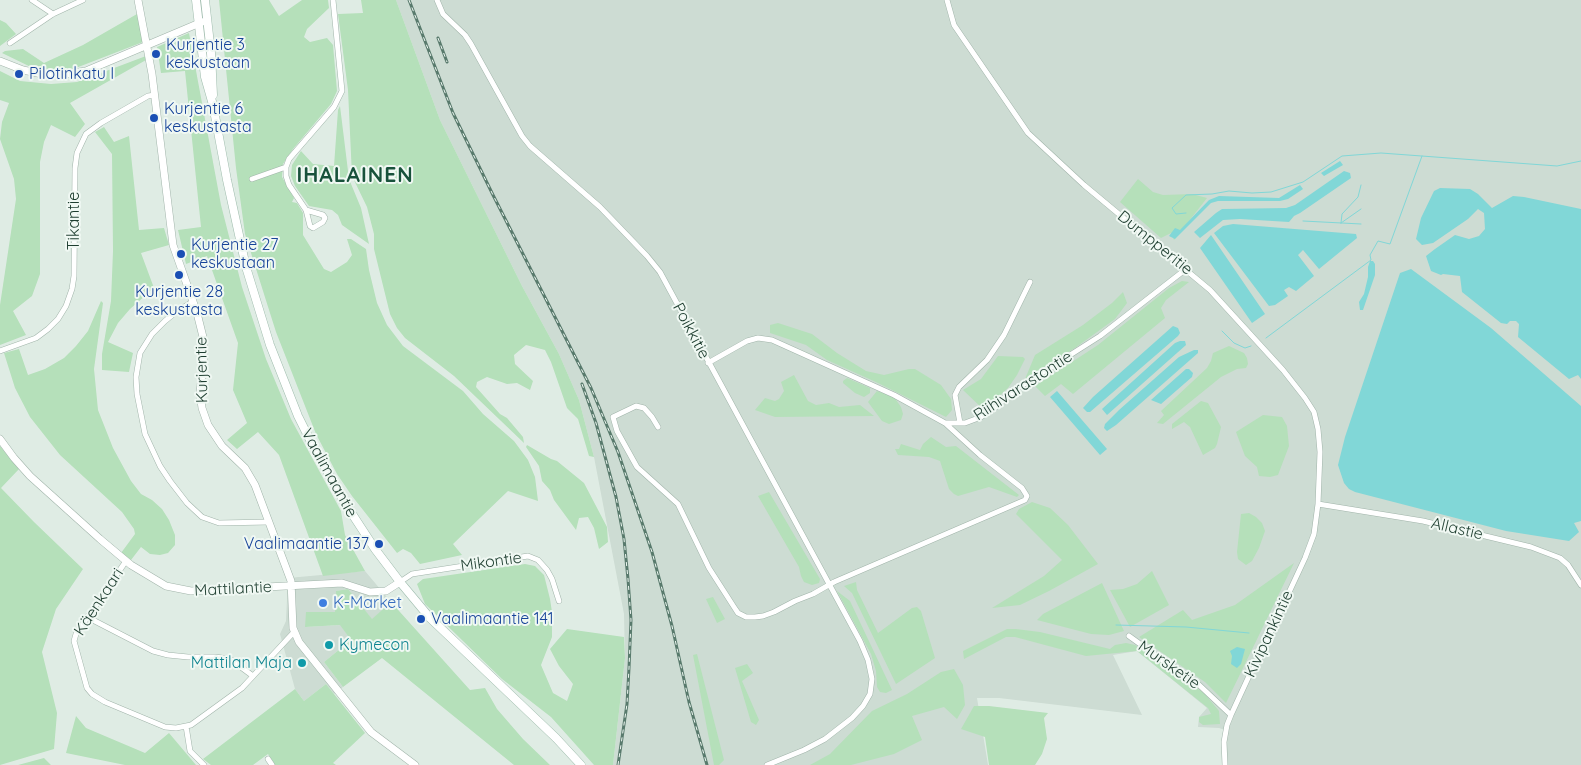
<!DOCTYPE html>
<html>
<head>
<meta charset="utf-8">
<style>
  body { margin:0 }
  canvas { display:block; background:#dfece4 }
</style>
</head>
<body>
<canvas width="1581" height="765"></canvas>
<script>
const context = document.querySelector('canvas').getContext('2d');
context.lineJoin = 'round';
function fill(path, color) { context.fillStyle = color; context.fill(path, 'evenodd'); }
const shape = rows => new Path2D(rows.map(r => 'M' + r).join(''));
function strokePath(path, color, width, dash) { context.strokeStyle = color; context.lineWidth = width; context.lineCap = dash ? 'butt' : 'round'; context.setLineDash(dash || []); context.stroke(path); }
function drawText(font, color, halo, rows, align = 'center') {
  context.font = font + ' Quicksand,sans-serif'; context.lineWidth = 4; context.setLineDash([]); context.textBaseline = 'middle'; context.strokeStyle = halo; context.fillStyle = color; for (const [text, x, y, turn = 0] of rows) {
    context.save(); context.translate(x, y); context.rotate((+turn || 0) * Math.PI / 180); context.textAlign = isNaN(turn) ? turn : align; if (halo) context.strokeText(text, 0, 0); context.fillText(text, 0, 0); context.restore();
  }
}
fill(shape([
  [396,0,1581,0,1581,765,1222,765,1225,730,1219,728,1198,727,1199,717,1207,708,1137,651,1113,655,1142,715,999,698,977,698,988,765,613,765,625,658,624,614,594,457,579,400,559,354,522,286,440,120],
  [365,571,391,602,372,620,348,589,336,591,335,612,305,627,341,625,351,640,324,662,343,687,334,694,326,684,304,701,295,689,280,634,286,621,288,578]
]), '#cddcd3');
fill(shape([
  [219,0,269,0,279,16,302,0,328,0,329,8,307,29,304,37,310,42,327,38,333,45,337,91,331,104,293,149,283,164,282,177,294,198,292,202,297,203,303,213,303,235,324,269,331,272,347,262,352,255,347,239,351,239,366,249,369,270,377,303,387,325,403,346,463,391,483,414,514,441,528,460,535,477,538,501,508,491,453,544,462,555,420,564,411,553,403,549,397,553,352,496,337,474,316,434,276,332,245,234,236,168],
  [361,0,396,0,440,120,522,286,559,354,579,400,594,457,589,456,578,419,567,408,551,362,545,350,526,345,514,355,515,364,533,381,530,390,517,383,507,384,487,377,477,382,476,387,500,414,507,418,523,437,524,443,454,376,405,338,397,328,390,314,374,249,374,234,367,207,352,176,348,90,338,14,363,13],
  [137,14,143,42,68,71,35,69,2,53,5,51,23,49,44,63,83,45],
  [0,20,6,23,16,34,0,46],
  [189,33,221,205,242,287,266,359,291,419,341,511,345,535,365,571,323,576,279,455,258,432,237,449,227,440,247,423,233,390,238,343,207,256,186,264,178,230,201,227,185,71,161,73,157,47],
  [146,56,146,60,70,103,85,124,75,137,51,125,44,142,40,162,40,274,32,296,13,311,26,335,0,345,0,305,16,199,14,179,0,139,2,122,9,103,0,100,0,71,20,81,51,84,77,82],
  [340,106,349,179,361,208,369,244,342,225,338,215,332,210,309,206,295,186,291,176,292,165,301,151,313,164,334,166,338,110],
  [104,127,114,142,129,136,139,230,164,228,169,245,141,253,154,288,130,309,118,323,108,342,133,353,129,372,102,370,102,354,111,301,113,251,112,154,95,132],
  [1138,179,1153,192,1163,195,1192,194,1207,198,1174,240,1171,233,1161,238,1120,202],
  [1182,281,1189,282,1166,300,1161,308,1165,318,1073,394,1061,384,1045,396,1035,386,1098,345,1169,288],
  [1123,292,1127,303,1115,319,1075,348,1025,379,1035,355,1083,325,1112,303],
  [101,301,103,303,94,369,98,410,113,448,131,481,141,494,152,500,162,509,169,520,175,535,175,545,168,553,160,555,150,554,141,547,131,560,121,553,135,534,134,529,122,512,60,455,30,417,15,388,4,353,19,349,28,375,45,369,64,358,76,346,88,331],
  [778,323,812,334,837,353,866,371,884,375,909,369,915,369,941,385,951,399,952,410,946,417,878,383,827,360,806,345,770,333,770,325],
  [1229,346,1244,353,1247,358,1248,364,1246,368,1237,369,1221,377,1163,424,1157,423,1164,415,1161,411,1207,368,1211,361,1213,353],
  [998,356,1023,357,1025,359,1017,375,1008,388,984,410,963,390,981,379],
  [794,375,808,401,816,405,829,403,839,407,860,405,874,416,775,417,755,410,765,398,775,401,779,399,784,391,781,382],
  [847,378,870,388,870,393,864,397,855,393,843,383,843,381],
  [877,391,894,397,901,407,903,414,901,420,889,424,882,421,868,402],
  [1201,401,1208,403,1221,427,1217,444,1215,448,1203,455,1190,427,1184,422,1172,429,1172,424],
  [1263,415,1282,417,1287,426,1289,446,1278,475,1270,477,1259,476,1257,467,1245,456,1236,432],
  [931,437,946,447,956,446,1019,495,1017,497,989,487,958,496,954,494,949,489,940,461,929,457,898,455,895,449,899,449,901,444,920,450,923,444],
  [527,445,551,459,557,461,584,483,607,527,608,542,599,549,594,528,588,517,579,518,576,530,554,500,550,490,542,481,539,466,526,447],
  [0,446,19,469,1,488,34,522,83,569,56,609,42,652,57,713,54,749,0,765],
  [769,492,820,579,819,583,812,585,804,582,801,576,799,567,788,548,758,496],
  [1032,502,1050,508,1068,525,1098,564,1049,591,1020,605,992,608,1044,576,1062,560,1016,514,1019,509],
  [1249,513,1256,517,1262,523,1265,531,1259,548,1252,561,1246,565,1238,559,1237,552,1241,514],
  [1294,563,1226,703,1205,682,1139,637,1183,610,1192,620,1235,605],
  [525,564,535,566,544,575,550,599,552,612,552,637,541,665,553,693,567,701,573,684,559,666,550,649,567,629,624,637,625,658,613,765,594,765,551,717,502,679,425,604,417,584,423,579],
  [1152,571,1169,605,1130,627,1110,590,1123,589,1137,584],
  [856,582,857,590,878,633,912,608,917,607,921,611,935,658,896,684,852,593,844,586],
  [1102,583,1124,631,1109,635,1091,634,1037,620,1043,614],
  [348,589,372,619,391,602,470,690,485,688,497,709,523,739,550,765,514,765,382,658,343,687,324,662,351,640,340,625,305,627,306,612,335,612,336,591],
  [837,591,850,601,892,690,886,693,880,692,877,687,876,671,871,654],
  [713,597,725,619,717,623,706,599],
  [1007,629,1016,629,1040,632,1110,649,1115,645,1126,643,1135,645,1161,662,1204,693,1219,711,1220,724,1203,725,1199,722,1199,717,1211,714,1208,708,1137,651,1086,656,1015,637,1006,637,964,659,963,651],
  [697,654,724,760,719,765,714,765,693,655],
  [747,664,753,673,742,681,759,720,756,725,751,722,735,668],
  [954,669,963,685,965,705,957,719,944,707,912,716,922,740,894,754,851,765,810,765,830,754,872,711,907,694,941,672],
  [326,684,365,733,333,763,336,765,275,765,268,754,253,765,211,765,203,759,295,689,304,701],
  [974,706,989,706,1048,713,1044,718,1047,739,1042,754,1035,765,989,765,985,737,961,729],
  [76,716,86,728,145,753,169,733,196,765,125,765,66,753],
  [44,758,51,765,18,765]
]), '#b5e0ba');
fill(shape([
  [1340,161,1343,165,1324,176,1321,173],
  [1344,171,1350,173,1351,178,1300,213,1294,216,1289,222,1240,219,1223,220,1200,238,1194,232,1216,213,1222,209,1286,208,1295,205],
  [1300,185,1303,189,1288,199,1280,201,1218,201,1211,203,1175,239,1169,236,1175,228,1180,230,1209,200,1219,196,1279,198],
  [1440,188,1470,189,1478,194,1492,208,1513,196,1524,197,1581,209,1581,379,1578,375,1569,379,1518,337,1519,324,1516,321,1510,321,1507,324,1501,323,1462,292,1460,276,1443,274,1441,275,1431,271,1426,256,1435,249,1455,235,1469,239,1479,236,1485,229,1484,213,1478,209,1468,219,1433,243,1422,245,1416,239,1421,218,1434,191],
  [1233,224,1356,234,1357,238,1319,269,1303,250,1298,255,1314,276,1296,291,1289,287,1284,290,1288,296,1275,305,1269,306,1214,233,1223,226],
  [1211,235,1265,314,1252,323,1200,248],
  [1370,261,1373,261,1375,264,1375,275,1363,310,1360,310,1359,302,1364,294,1368,277,1368,267],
  [1411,269,1491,328,1581,406,1581,521,1574,523,1579,532,1569,541,1506,531,1355,492,1349,489,1344,483,1338,465,1345,437,1400,273],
  [1173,326,1178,328,1180,333,1178,336,1090,412,1087,412,1083,408,1093,397],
  [1180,341,1185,341,1186,345,1107,415,1102,409,1175,343],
  [1194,350,1198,350,1198,353,1116,425,1107,431,1104,428,1105,424,1119,410,1179,357],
  [1186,369,1189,369,1193,373,1192,377,1161,404,1151,400],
  [1057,391,1107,449,1100,455,1050,397],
  [1237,647,1245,649,1241,664,1237,668,1231,664,1232,656,1230,651]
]), '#81d7d7');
strokePath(shape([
  [1186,213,1176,214,1172,208,1186,195,1212,194,1229,191,1252,193,1271,192,1303,182,1342,156,1381,153,1557,166,1581,161],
  [1303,221,1361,224],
  [1341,223,1342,214,1358,197,1361,185],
  [1341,223,1361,209],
  [1222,331,1234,343,1245,348,1251,346],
  [1266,338,1371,260,1370,255,1378,241,1390,244,1422,156],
  [1116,625,1186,627,1249,633]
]), '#81d7d7', 1);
const minor = shape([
  [32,0,53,14],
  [437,0,443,14,465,35,471,44,522,136,530,146,600,207,647,256,660,272,860,641,868,660,872,679,870,694,863,706,852,718,825,739,804,750,767,765],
  [947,0,954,25,1028,133,1084,185,1210,290,1283,370,1305,398,1314,412,1318,429,1320,452,1318,504,1314,534,1305,558,1271,631,1261,656,1249,676,1231,715,1227,725,1224,742,1225,765],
  [10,43,53,14,83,0],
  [252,179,286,167],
  [306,210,323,215,325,218,323,222,313,228,310,226,306,210,289,185,286,176,286,167,289,159,334,107,342,91,333,0],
  [192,302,176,312,165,321,152,334,140,353,136,377,137,394,145,434,160,466,170,481,187,503,202,517,219,523,269,522],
  [0,351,36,338,48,329,58,319,66,306,72,289,74,276,75,168,77,153,86,134,101,123,148,96,155,95],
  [708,363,747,341,758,338,772,340,894,395,945,423,965,423,981,417,996,407,1015,390,1100,336,1186,269],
  [960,423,955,395,959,387,987,360,1004,335,1030,282],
  [658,427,652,417,644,408,636,406,613,417,617,431,637,467,678,504,709,568,734,607,738,613,746,617,755,617,763,616,774,612,795,601,813,594,834,582,1025,500,1027,496,1022,488,980,455,945,423],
  [1318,504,1423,521,1531,547,1560,558,1568,565,1581,585],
  [126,561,76,634,74,641,87,688,92,694,105,702,165,727,176,728,191,725,242,688,294,632],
  [400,582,412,574,528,556,538,560,547,570,552,579,559,601],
  [87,617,153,651,168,655,188,657,215,657,230,659,253,676],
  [1129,636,1183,675,1197,683,1231,715],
  [186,726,190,751,204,765],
  [268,759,272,765]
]);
const tertiary = shape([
  [138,0,152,74,173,245,197,313,203,337,204,353,200,393,202,408,208,425,222,446,245,468,255,485,291,581,293,628,299,642,371,732,415,765],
  [0,61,23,70,42,74,65,74,86,71,202,22],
  [0,439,14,458,30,476,100,539,131,565,166,586,191,591,342,583,370,592,386,591,400,582]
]);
const secondary = shape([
  [196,0,205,77,213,105,227,180,246,267,270,345,298,416,310,440,343,500,375,549,400,582,430,618,556,738,581,765],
  [205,0,211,53,213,95]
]);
strokePath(minor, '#a1b4aa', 6);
strokePath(tertiary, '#a1b4aa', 8);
strokePath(secondary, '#9fbcad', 9);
strokePath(minor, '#fff', 5);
strokePath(tertiary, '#fff', 7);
strokePath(secondary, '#fff', 8);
const rail = shape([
  [409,0,453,113,493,195,591,388,618,452,652,552,672,626,689,702,707,765],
  [438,38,447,62],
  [582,384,596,423,616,497,624,539,628,579,631,620,629,668,627,704,618,765]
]);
strokePath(rail, '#587a6c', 3);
strokePath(rail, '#f0f8f3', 1, [4]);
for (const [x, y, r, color] of [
  [156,54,5,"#1a4fb4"],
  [19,74,5,"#1a4fb4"],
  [154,118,5,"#1a4fb4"],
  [181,254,5,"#1a4fb4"],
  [179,275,5,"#1a4fb4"],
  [379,544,5,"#1a4fb4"],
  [323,603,5,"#3f7fe0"],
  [421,619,5,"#1a4fb4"],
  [329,645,5,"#0f9aa8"],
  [302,663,5,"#0f9aa8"]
]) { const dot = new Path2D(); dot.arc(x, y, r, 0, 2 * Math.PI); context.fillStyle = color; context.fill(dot); strokePath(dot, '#f0f8f3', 2); }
drawText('16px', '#164399', '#f0f8f3', [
  ["Kurjentie 3",166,45],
  ["keskustaan",166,63],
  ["Pilotinkatu I",29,74],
  ["Kurjentie 6",164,109],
  ["keskustasta",164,127],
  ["Kurjentie 27",191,245],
  ["keskustaan",191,263],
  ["Kurjentie 28",179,292,"center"],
  ["keskustasta",179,310,"center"],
  ["Vaalimaantie 137",369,544,"right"],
  ["Vaalimaantie 141",431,619]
], 'left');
drawText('16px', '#1e3e30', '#f0f8f3', [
  ["Tikantie",74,221,-90],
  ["Dumpperitie",1155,243,39],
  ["Poikkitie",691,331,62],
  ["Kurjentie",202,370,-91],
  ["Riihivarastontie",1023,386,-33],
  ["Vaalimaantie",329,473,61],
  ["Allastie",1457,529,13],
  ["Mikontie",491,562,-8],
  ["Mattilantie",233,589,-3],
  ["Käenkaari",99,602,-57],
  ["Kivipankintie",1269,634,-65],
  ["Mursketie",1169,665,35]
]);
drawText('16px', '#366cbe', '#f0f8f3', [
  ["K-Market",333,603]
], 'left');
drawText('16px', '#0d838f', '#f0f8f3', [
  ["Kymecon",339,645],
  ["Mattilan Maja",292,663,"right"]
], 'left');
context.letterSpacing = '1px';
drawText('bold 21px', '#18523b', '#f0f8f3', [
  ["IHALAINEN",355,176]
]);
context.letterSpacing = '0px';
</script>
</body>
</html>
